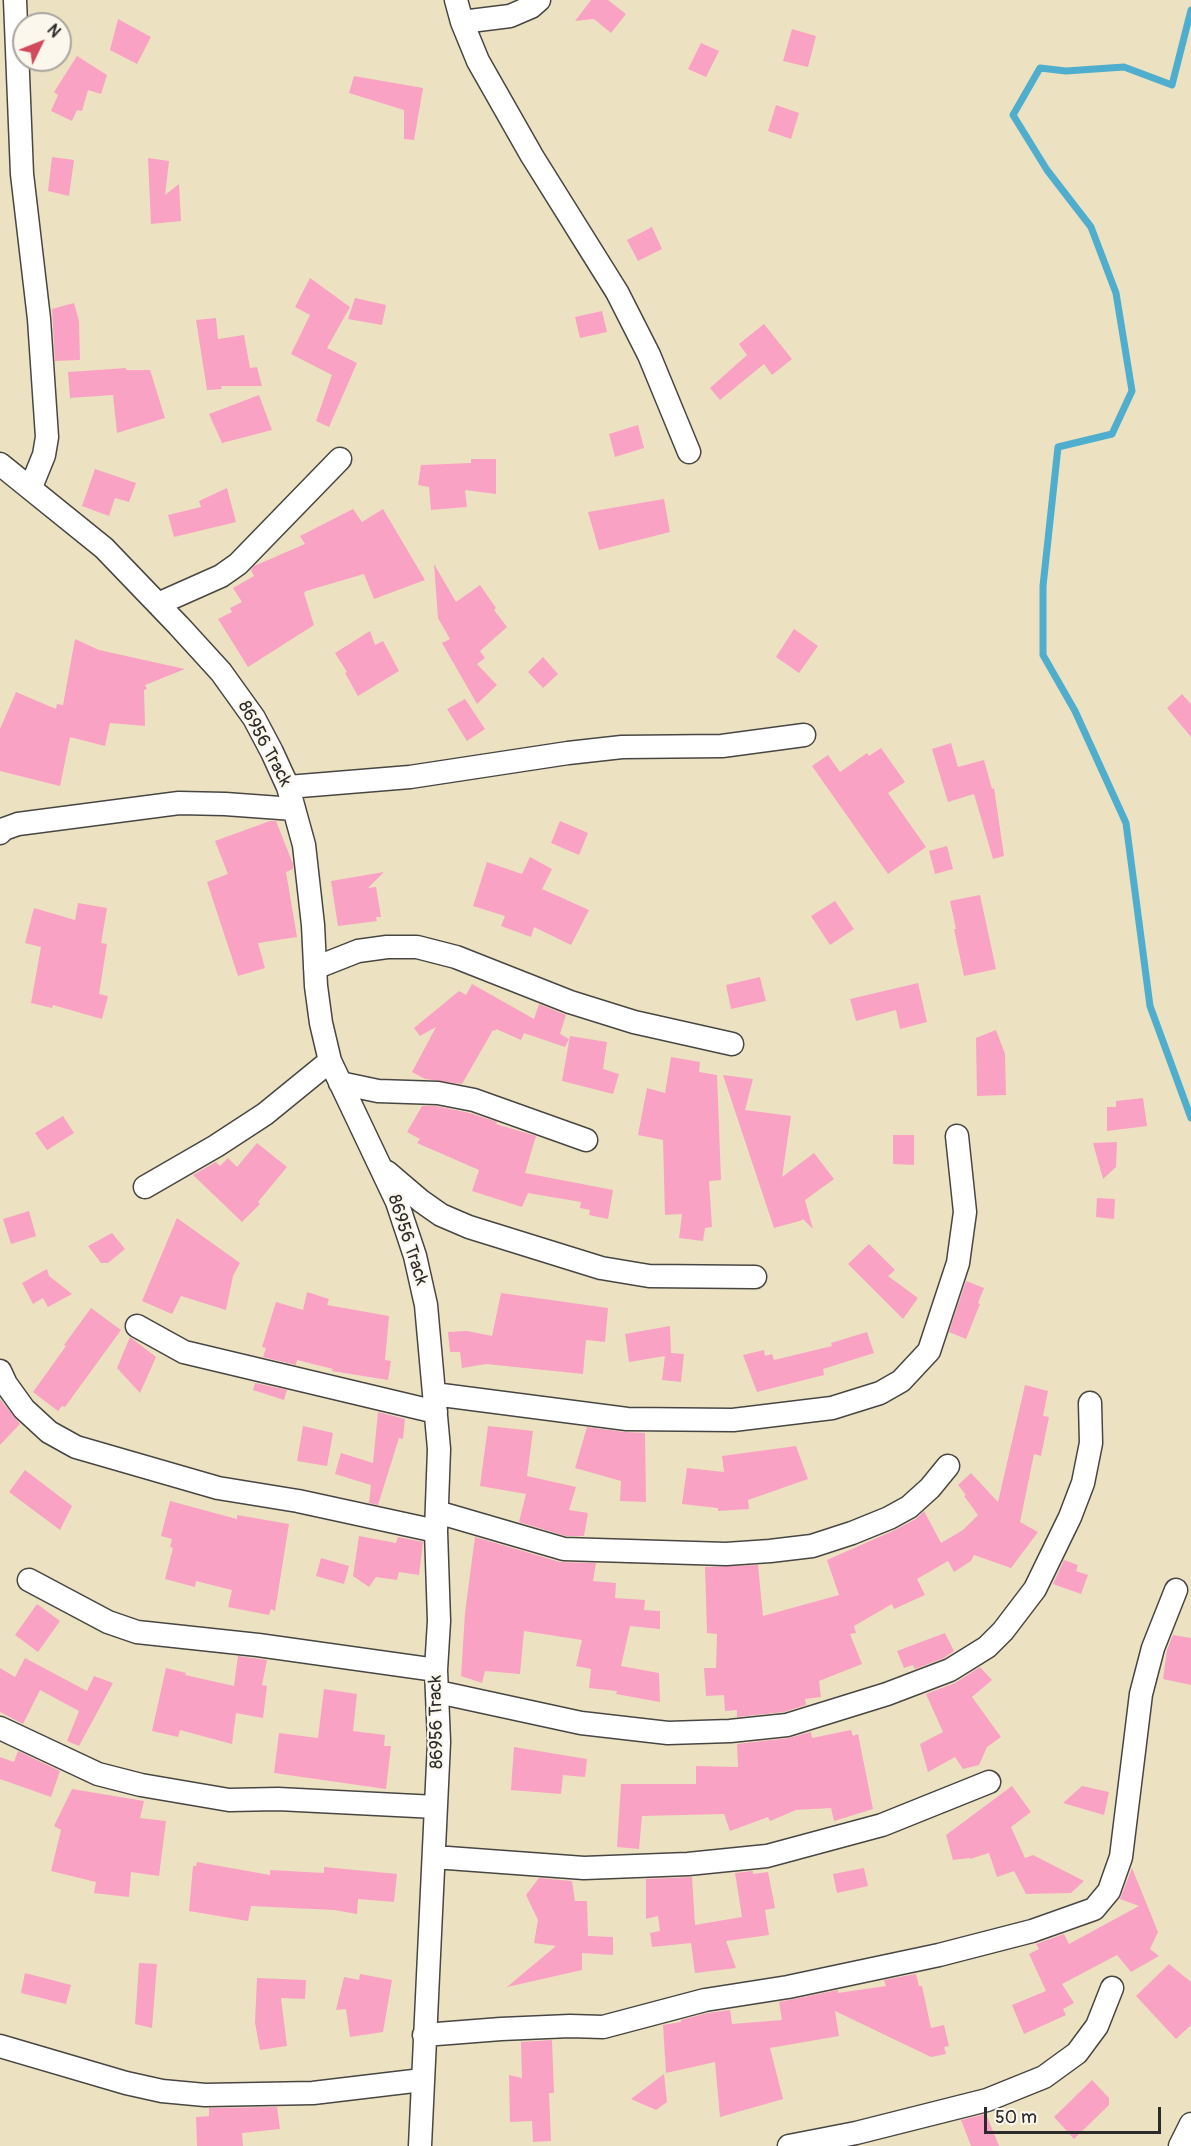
<!DOCTYPE html>
<html>
<head>
<meta charset="utf-8">
<style>
  body { margin:0 }
  #map { position:relative; width:1191px; height:2146px; overflow:hidden; background:#ece2c2; font-family:Pangolin,sans-serif }
  canvas { display:block }
  .north { position:absolute; left:12px; top:12px; width:60px; height:60px; box-sizing:border-box; background:#fbf7ec; border:2px solid #a8a59f; border-radius:50%; rotate:47deg; font-size:16px; font-weight:700; line-height:24px; text-align:center; color:#2b2b2b }
  .north::after { content:''; display:block; margin:auto; width:21px; height:27px; background:#d1495b; clip-path:polygon(50% 0,100% 100%,50% 72%,0 100%) }
  .scale { position:absolute; left:984px; top:2107px; width:177px; height:27px; box-sizing:border-box; border:3px solid #2b2b2b; border-top:0; padding-left:8px; font-size:18px; line-height:21px; white-space:nowrap; color:#2b2b2b; -webkit-text-stroke:4px #fbf7ec; paint-order:stroke }
</style>
</head>
<body>
<div id="map">
<canvas width="1191" height="2146"></canvas>
<div class="north">N</div>
<div class="scale">50 m</div>
</div>
<script>
const context = document.querySelector('canvas').getContext('2d');
context.lineJoin = 'round';
const shape = rows => new Path2D(rows.map(r => 'M' + r).join(''));
function strokePath(path, color, width, dash) { context.strokeStyle = color; context.lineWidth = width; context.lineCap = dash ? 'butt' : 'round'; context.setLineDash(dash || []); context.stroke(path); }
function fill(path, color) { context.fillStyle = color; context.fill(path, 'evenodd'); }
function drawText(font, color, halo, rows, align = 'center') {
  context.font = font + ' Pangolin,sans-serif'; context.lineWidth = 4.5; context.setLineDash([]); context.textBaseline = 'middle'; context.strokeStyle = halo; context.fillStyle = color; for (const [text, x, y, turn = 0] of rows) {
    context.save(); context.translate(x, y); context.rotate((+turn || 0) * Math.PI / 180); context.textAlign = isNaN(turn) ? turn : align; if (halo) context.strokeText(text, 0, 0); context.fillText(text, 0, 0); context.restore();
  }
}
strokePath(shape([
  [1191,10,1172,85,1124,67,1066,71,1040,68,1013,115,1047,170,1091,227,1116,293,1132,391,1112,434,1058,447,1043,586,1043,655,1075,711,1126,823,1150,1006,1191,1118]
]), '#4fadce', 7);
fill(shape([
  [591,0,608,0,626,14,611,33,594,19,575,21],
  [118,19,151,37,137,64,110,50],
  [792,29,816,36,808,67,783,61],
  [701,43,719,51,706,77,688,69],
  [77,56,107,75,101,94,88,90,82,111,77,110,72,121,51,111,58,95,54,92],
  [354,76,423,88,414,140,404,139,404,110,349,93],
  [776,105,799,113,791,139,768,131],
  [52,157,74,160,69,196,48,191],
  [148,158,169,161,165,195,179,184,181,221,151,224],
  [652,227,662,249,638,261,627,240],
  [310,278,350,307,327,348,357,363,329,427,316,421,332,375,291,354,310,315,295,307],
  [355,298,386,305,382,325,348,319],
  [74,303,79,321,80,360,55,361,52,309],
  [602,311,607,332,580,338,575,317],
  [216,318,218,339,244,335,250,368,257,367,262,386,221,386,222,389,207,390,196,320],
  [764,324,792,359,772,375,764,364,720,400,710,388,747,355,739,344],
  [126,368,126,370,150,370,165,418,117,433,113,395,70,398,68,372],
  [259,395,272,430,222,443,209,414],
  [638,425,644,448,615,457,609,434],
  [471,459,496,459,496,494,465,490,467,507,431,510,429,487,418,485,421,465,471,463],
  [95,469,136,483,129,502,115,498,109,516,82,506],
  [227,488,236,522,174,537,168,515,201,507,199,501],
  [664,499,670,532,599,550,588,512],
  [353,509,362,522,383,509,425,580,374,599,364,574,306,591,304,593,314,625,248,667,218,619,232,612,230,608,242,602,233,588,254,576,251,570,254,566,305,544,300,536],
  [434,564,456,602,480,585,496,608,494,610,507,627,480,651,485,658,477,664,497,685,477,704,442,643,450,639,438,618],
  [794,629,818,646,799,673,776,657],
  [370,631,375,645,383,641,399,671,358,696,345,673,347,672,335,653],
  [75,639,99,650,185,669,145,685,147,689,144,690,145,726,110,723,105,746,70,737,60,786,0,771,0,729,16,692,56,709,57,704,63,705],
  [543,657,558,674,543,688,528,672],
  [1182,694,1191,704,1191,737,1167,708],
  [465,699,485,729,467,741,447,709],
  [951,743,958,767,984,760,992,789,994,788,1004,856,993,859,974,794,948,802,932,749],
  [881,748,905,782,888,793,926,847,888,874,812,766,828,755,840,772,867,753,869,756],
  [270,821,276,821,293,864,293,869,286,872,297,937,258,943,265,968,238,976,207,882,228,874,215,841],
  [560,821,588,833,579,855,551,843],
  [947,846,953,869,935,874,929,851],
  [530,857,552,869,542,889,589,910,571,945,534,927,531,937,501,926,505,916,473,906,487,862,522,874],
  [384,872,368,888,376,887,381,917,376,917,377,921,338,926,331,881],
  [980,895,996,969,964,976,954,929,956,929,950,901],
  [835,901,854,929,830,945,811,916],
  [78,903,107,908,101,943,107,944,99,994,108,996,102,1019,53,1005,52,1008,31,1003,41,947,25,943,34,908,75,920],
  [760,977,766,1001,731,1009,726,985],
  [918,983,927,1022,900,1029,896,1010,856,1021,850,999],
  [472,984,534,1019,539,1004,566,1015,560,1034,569,1039,565,1047,524,1033,521,1040,496,1029,495,1031,493,1030,462,1084,425,1079,412,1072,436,1027,420,1036,414,1028,459,991,466,995],
  [996,1030,1005,1054,1006,1095,977,1096,976,1038],
  [570,1036,607,1042,603,1069,619,1074,613,1094,562,1081],
  [671,1057,700,1062,699,1072,717,1075,721,1180,709,1181,712,1227,705,1228,703,1241,679,1238,682,1214,665,1215,663,1140,638,1135,647,1088,665,1093],
  [723,1075,753,1079,745,1110,791,1116,782,1177,814,1153,834,1179,805,1200,813,1229,802,1218,803,1220,774,1228],
  [1143,1098,1147,1126,1107,1131,1107,1107,1116,1107,1116,1101],
  [422,1106,436,1106,470,1113,497,1122,496,1124,536,1136,525,1173,613,1190,608,1219,589,1215,590,1210,580,1208,581,1202,528,1193,522,1207,472,1191,479,1170,417,1143,420,1139,407,1132],
  [63,1116,74,1133,47,1150,35,1133],
  [893,1135,914,1135,914,1165,893,1164],
  [1117,1142,1116,1167,1103,1179,1093,1143],
  [257,1143,287,1167,258,1202,260,1204,242,1222,193,1175,216,1162,220,1166,228,1158,237,1167],
  [1097,1198,1115,1199,1114,1219,1096,1217],
  [29,1211,36,1236,11,1244,3,1219],
  [177,1218,240,1263,233,1276,226,1310,181,1296,172,1314,142,1301],
  [112,1233,125,1249,108,1263,101,1263,88,1246],
  [869,1244,895,1270,888,1276,918,1298,903,1319,848,1264],
  [47,1269,49,1276,72,1294,48,1307,43,1298,33,1304,22,1283],
  [966,1281,984,1288,978,1303,980,1304,966,1339,949,1332],
  [307,1292,329,1299,327,1305,389,1316,385,1360,391,1361,388,1380,332,1371,333,1369,297,1360,296,1365,263,1357,266,1348,262,1347,276,1302,303,1310],
  [501,1293,608,1308,605,1342,586,1340,583,1374,486,1364,462,1368,460,1352,450,1352,448,1332,467,1331,492,1336],
  [91,1308,121,1330,65,1407,62,1406,58,1411,33,1392,66,1346,64,1345],
  [670,1326,671,1353,684,1354,681,1382,662,1380,665,1356,629,1362,625,1334],
  [867,1332,874,1353,823,1369,824,1375,757,1392,743,1355,764,1350,765,1356,772,1354,774,1360,832,1346,831,1343],
  [130,1337,156,1357,140,1393,117,1368],
  [255,1383,287,1390,284,1400,253,1390],
  [1025,1385,1048,1391,1043,1416,1049,1417,1041,1456,1034,1454,1020,1522,1038,1532,1011,1568,974,1555,971,1561,954,1572,948,1561,917,1579,925,1595,894,1609,892,1604,854,1626,856,1633,850,1634,862,1664,819,1681,821,1697,805,1699,806,1705,784,1712,737,1717,737,1710,725,1711,724,1695,706,1696,704,1668,716,1668,717,1634,707,1633,705,1567,758,1565,763,1616,839,1595,827,1560,895,1530,916,1519,924,1511,941,1543,963,1530,978,1515,964,1496,966,1495,958,1485,971,1473,998,1502],
  [0,1399,20,1424,0,1445],
  [378,1412,405,1419,403,1439,399,1438,378,1505,369,1503,371,1485,335,1474,341,1453,373,1463],
  [303,1426,333,1433,327,1466,297,1461],
  [488,1426,533,1431,527,1476,576,1487,569,1510,588,1513,584,1536,566,1536,519,1522,526,1494,480,1486],
  [587,1427,625,1432,645,1433,646,1502,620,1501,621,1481,575,1468],
  [796,1446,808,1479,748,1500,749,1509,718,1511,718,1508,682,1504,687,1468,724,1472,722,1456],
  [25,1470,72,1506,60,1530,9,1492],
  [170,1501,237,1519,237,1515,289,1524,275,1611,271,1609,269,1615,228,1607,232,1590,196,1581,195,1587,165,1579,173,1548,170,1547,172,1539,161,1536],
  [359,1536,396,1543,398,1537,423,1542,419,1575,399,1572,397,1580,376,1577,369,1587,353,1576],
  [475,1537,560,1562,596,1563,593,1581,616,1583,615,1598,645,1600,644,1610,660,1611,660,1629,630,1626,621,1666,659,1673,660,1702,616,1694,617,1691,589,1688,591,1669,576,1666,582,1640,524,1631,520,1674,485,1671,482,1683,461,1676,465,1613],
  [321,1558,349,1566,344,1584,316,1576],
  [1064,1560,1078,1565,1076,1571,1088,1575,1081,1594,1053,1584],
  [37,1604,60,1621,38,1652,15,1635],
  [945,1633,954,1651,944,1658,915,1669,913,1665,904,1668,897,1651],
  [1173,1635,1191,1638,1191,1685,1163,1679,1167,1650],
  [238,1656,267,1660,262,1685,267,1686,263,1718,236,1713,232,1744,180,1730,178,1737,152,1731,166,1668,186,1673,185,1675,234,1686],
  [25,1658,87,1691,94,1676,113,1683,79,1746,67,1741,79,1711,40,1690,23,1724,0,1712,0,1668,15,1677],
  [980,1667,992,1680,972,1697,1001,1737,987,1747,979,1765,963,1769,955,1757,928,1772,920,1744,943,1732,926,1694,955,1683],
  [324,1689,357,1694,353,1731,385,1735,384,1746,391,1746,386,1789,274,1773,279,1733,318,1738],
  [851,1730,853,1736,858,1734,873,1809,834,1821,831,1808,796,1810,770,1821,768,1817,730,1831,724,1814,642,1816,639,1849,617,1847,621,1784,696,1784,696,1766,738,1767,737,1744,789,1738,811,1732,812,1738],
  [514,1747,587,1759,585,1777,563,1775,561,1794,511,1790],
  [18,1751,60,1771,51,1797,0,1779,0,1757,14,1762],
  [1012,1786,1031,1812,1011,1827,1025,1858,1033,1855,1084,1881,1071,1893,1026,1894,1014,1871,997,1877,989,1853,970,1859,970,1858,953,1860,946,1835],
  [1082,1786,1109,1792,1104,1815,1063,1803],
  [72,1789,144,1801,140,1818,166,1821,159,1876,131,1872,129,1897,94,1893,96,1882,51,1871,61,1830,54,1826],
  [197,1862,270,1875,270,1870,324,1873,324,1867,397,1874,394,1902,358,1899,357,1914,334,1910,251,1906,248,1921,189,1911,193,1866,196,1866],
  [864,1868,868,1886,837,1893,833,1874],
  [1132,1868,1158,1932,1150,1949,1159,1956,1131,1972,1117,1955,1062,1984,1074,2003,1063,2009,1066,2015,1024,2034,1012,2005,1046,1991,1029,1954,1039,1949,1036,1944,1064,1934,1069,1944,1139,1906,1120,1899],
  [753,1871,753,1874,768,1872,775,1908,765,1910,769,1935,726,1941,736,1968,695,1973,691,1943,652,1947,650,1933,660,1931,658,1916,646,1919,646,1879,692,1877,695,1925,742,1917,735,1873],
  [539,1878,572,1881,575,1901,587,1901,588,1936,613,1937,613,1955,582,1953,582,1970,507,1987,556,1946,534,1943,538,1920,526,1895],
  [139,1963,157,1964,152,2028,135,2024],
  [1169,1964,1191,1982,1191,2025,1176,2039,1136,1996],
  [25,1973,71,1985,66,2004,21,1993],
  [360,1974,392,1980,383,2032,350,2037,346,2009,336,2010,344,1977,359,1980],
  [916,1974,919,1986,922,1986,931,2028,944,2025,949,2046,944,2047,946,2054,931,2057,835,2011,839,2036,770,2048,783,2099,720,2117,715,2062,666,2073,663,2025,681,2022,681,2020,708,2013,730,2010,732,2024,782,2020,779,2002,838,1990,838,1993,886,1986,884,1980],
  [257,1978,306,1980,305,1999,281,1998,287,2046,260,2050,255,2023],
  [552,2040,554,2093,549,2093,551,2141,533,2142,532,2121,510,2122,509,2075,522,2078,521,2042],
  [664,2074,667,2102,656,2110,631,2099],
  [1092,2080,1109,2098,1109,2105,1074,2139,1054,2117],
  [277,2107,280,2129,242,2133,243,2146,197,2146,196,2117,209,2116,209,2108],
  [986,2114,999,2146,971,2146,961,2120]
]), '#f9a2c3');
const minor = shape([
  [15,0,22,174,39,319,47,437,44,455,31,487],
  [456,0,462,22,478,61,532,156,617,292,649,355,689,452],
  [462,22,510,16,531,7,539,0],
  [0,464,104,548,179,626,221,672,254,718,272,752,288,787,304,845,313,925,316,986,321,1023,330,1061,397,1202,415,1256,426,1305,439,1449,436,1531,439,1621,436,1670,439,1742,420,2146],
  [158,604,221,576,238,564,340,459],
  [288,787,410,777,568,753,622,747,722,746,804,735],
  [0,833,4,829,18,824,179,803,225,804,294,809],
  [315,968,358,951,387,947,417,947,456,957,570,1002,634,1022,732,1044],
  [340,1083,378,1091,438,1093,474,1100,586,1140],
  [387,1172,421,1201,441,1215,469,1227,601,1268,649,1276,755,1277],
  [145,1187,216,1146,265,1114,330,1061],
  [137,1326,184,1352,436,1412],
  [0,1371,6,1384,24,1409,49,1432,76,1447,218,1488,298,1501,436,1531],
  [434,1394,627,1419,733,1420,832,1408,880,1393,901,1381,929,1351,958,1263,965,1212,957,1136],
  [437,1512,564,1549,726,1554,770,1551,812,1546,852,1533,889,1518,909,1507,930,1488,948,1466],
  [29,1580,108,1622,137,1632,258,1645,436,1670],
  [438,1692,581,1723,668,1733,730,1731,787,1725,887,1694,950,1670,987,1647,1003,1631,1035,1589,1070,1517,1083,1483,1091,1443,1090,1403],
  [0,1728,98,1774,141,1785,229,1800,278,1799,436,1807],
  [434,1857,584,1868,688,1864,767,1856,882,1825,989,1782],
  [424,2035,501,2029,570,2026,603,2027,705,2000,788,1987,939,1955,1032,1931,1094,1909,1109,1891,1121,1857,1141,1694,1153,1648,1176,1590],
  [0,2046,126,2083,162,2091,205,2095,313,2093,422,2080],
  [789,2146,856,2133,987,2100,1044,2077,1077,2053,1097,2026,1112,1988],
  [1180,2146,1191,2124]
]);
strokePath(minor, '#484642', 25);
strokePath(minor, '#fff', 22);
drawText('18px', '#2b2b2b', '#fbf7ec', [
  ["86956 Track",264,744,62],
  ["86956 Track",407,1240,72],
  ["86956 Track",437,1722,-91]
]);
</script>
</body>
</html>
